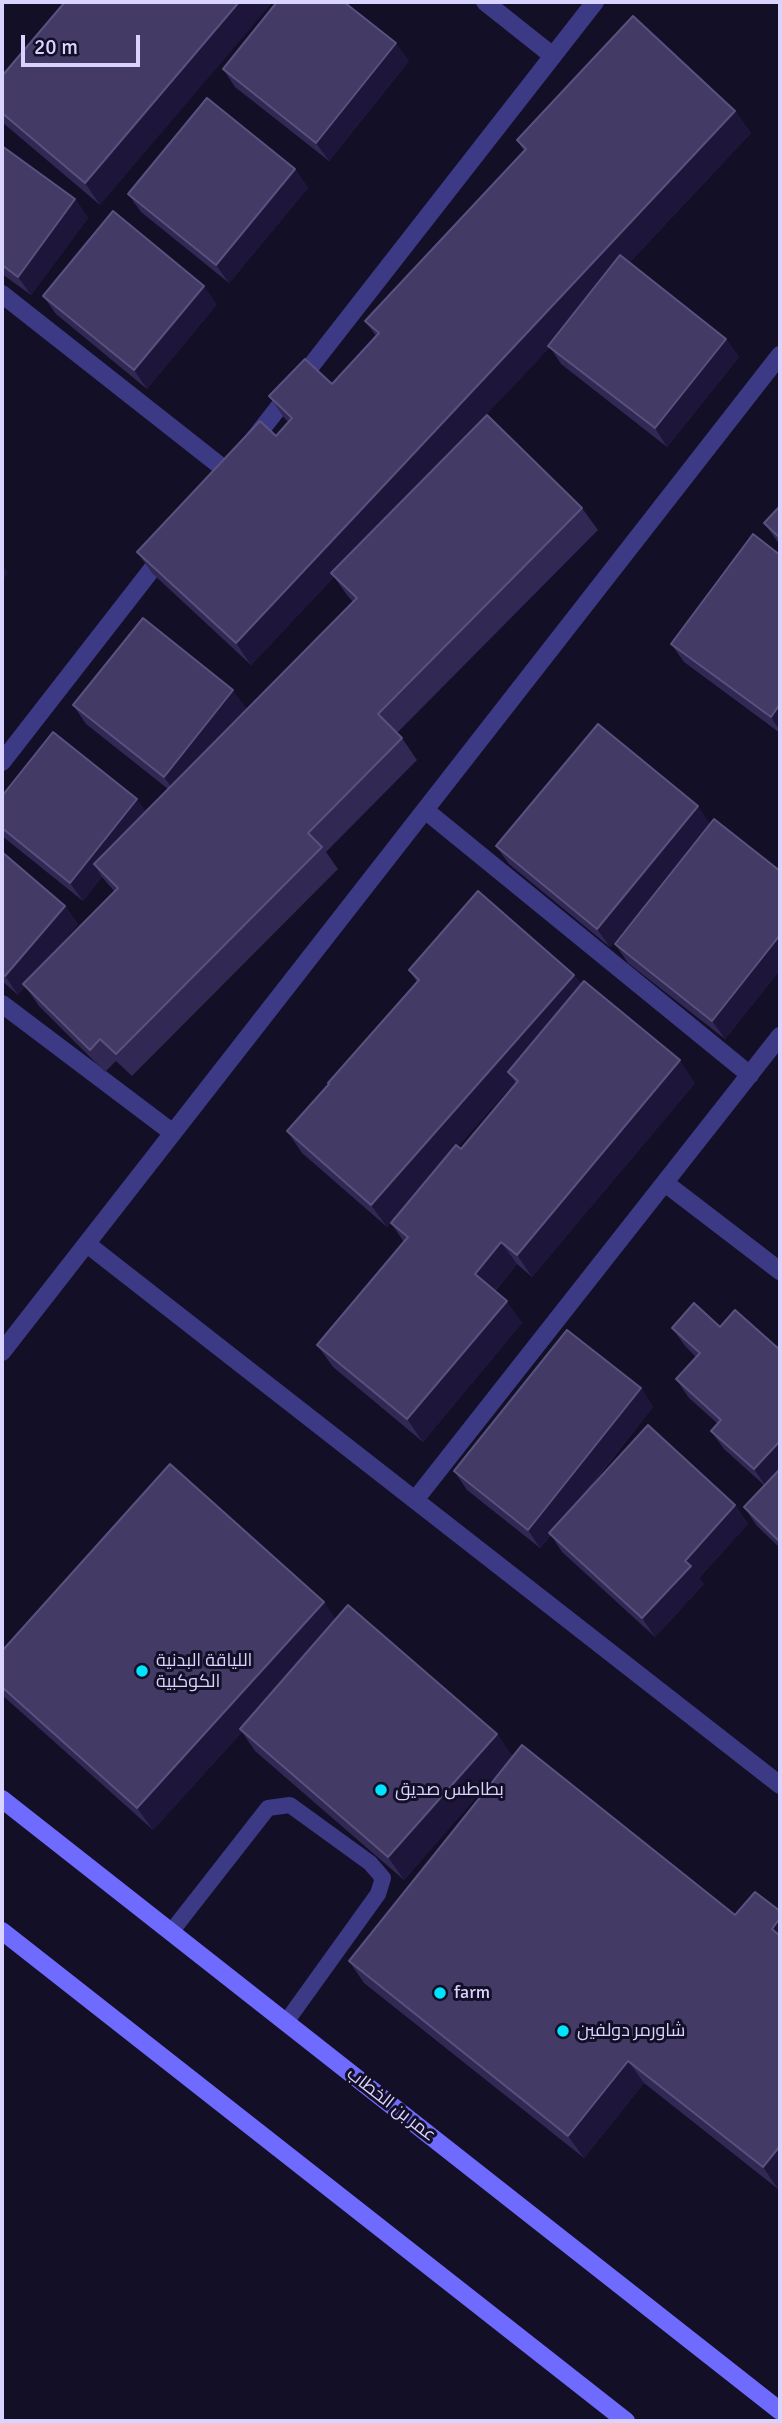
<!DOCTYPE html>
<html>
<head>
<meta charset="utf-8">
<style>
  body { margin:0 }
  #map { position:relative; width:782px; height:2423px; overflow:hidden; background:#130f26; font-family:Signika,sans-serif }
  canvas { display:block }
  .frame { position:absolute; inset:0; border:4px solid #d9d4ff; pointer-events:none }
  .scale { position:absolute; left:21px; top:35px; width:119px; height:32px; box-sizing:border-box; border:4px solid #d9d4ff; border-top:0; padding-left:9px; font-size:21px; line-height:24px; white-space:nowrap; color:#d9d4ff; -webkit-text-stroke:5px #130f26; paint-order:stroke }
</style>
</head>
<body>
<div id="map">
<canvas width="782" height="2423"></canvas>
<div class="frame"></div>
<div class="scale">20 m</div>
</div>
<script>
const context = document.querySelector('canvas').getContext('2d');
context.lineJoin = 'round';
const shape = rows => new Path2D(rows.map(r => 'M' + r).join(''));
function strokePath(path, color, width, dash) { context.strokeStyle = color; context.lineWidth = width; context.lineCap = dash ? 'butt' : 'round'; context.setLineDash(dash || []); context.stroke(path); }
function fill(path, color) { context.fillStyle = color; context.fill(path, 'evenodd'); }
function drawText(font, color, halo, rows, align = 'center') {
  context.font = font + ' Signika,Cairo,sans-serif'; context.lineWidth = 6; context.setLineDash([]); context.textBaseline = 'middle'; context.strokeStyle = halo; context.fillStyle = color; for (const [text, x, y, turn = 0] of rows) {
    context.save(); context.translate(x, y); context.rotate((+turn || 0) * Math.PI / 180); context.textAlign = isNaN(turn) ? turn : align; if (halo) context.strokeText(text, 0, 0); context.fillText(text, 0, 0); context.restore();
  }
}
strokePath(shape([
  [171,1932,268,1808,290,1805,370,1863,383,1878,378,1894,286,2022]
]), '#3d3a85', 16);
strokePath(shape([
  [485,2,553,56],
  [2,294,228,472],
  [250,444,595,2],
  [2,762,163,555],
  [425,810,750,1075],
  [2,1004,173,1133],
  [665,1183,780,1271],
  [87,1244,780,1785],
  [2,1352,780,355],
  [415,1500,780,1036]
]), '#3d3a85', 18);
strokePath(shape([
  [2,1799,780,2411],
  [2,1931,626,2421]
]), '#6f6bff', 18);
fill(shape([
  [65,2,100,205,2,122,2,76],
  [409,61,329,161,235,87,223,69],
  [735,111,751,133,629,263,726,339,739,357,667,447,561,364,550,347,465,437,582,508,598,530,397,733,402,738,417,760,326,852,338,869,132,1076,116,1061,105,1072,39,1006,25,986,18,995,2,981,2,852,65,906,78,924,48,959,115,892,102,877,83,901,2,836,2,796,146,811,168,789,86,724,73,705,246,708,239,718,353,602,347,595,334,577,251,665,153,574,137,552,276,436,289,422,285,419,269,396,332,384,376,336,365,321,524,151,517,140],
  [2,146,75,199,88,218,31,295,2,274],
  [295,169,308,188,229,283,141,212,128,194],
  [43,296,217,304,147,389,56,314],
  [780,506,780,545,764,523],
  [780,555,780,733,684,662,671,644],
  [711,824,780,871,780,970,725,1039,628,963,615,944,678,865,610,947,509,864,496,846],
  [409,970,574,975,581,984,695,1083,532,1277,517,1264,495,1291,522,1323,423,1442,333,1367,317,1345,404,1242,391,1223,398,1215,387,1227,302,1153,287,1131,417,982],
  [515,1082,516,1084,461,1149,458,1146],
  [720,1327,780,1350,780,1548,757,1526,744,1507,765,1486,724,1449,711,1431,718,1424,689,1398,676,1379,696,1357,685,1346,672,1328],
  [641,1388,653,1407,574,1507,735,1505,748,1524,699,1578,704,1584,655,1637,562,1552,551,1535,540,1548,467,1490,454,1471],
  [336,1619,497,1734,512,1756,404,1880,255,1751,242,1732,153,1830,2,1695,2,1651],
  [780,1911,780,2187,778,2189,644,2083,584,2158,364,1983,349,1961,735,1915]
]), '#312854');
fill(shape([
  [239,2,273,2,100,205,85,183],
  [396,43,409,61,329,161,316,143],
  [735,111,751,133,335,576,331,573,334,577,251,665,236,643],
  [295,169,308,188,229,283,216,265],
  [75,199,88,218,31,295,18,277],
  [204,286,217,304,147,389,134,370],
  [726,339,739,357,667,447,655,428],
  [2,564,8,573,2,581],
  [233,690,246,708,177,795,164,777],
  [780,704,780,731,771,717],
  [137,799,150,817,94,864,102,877,83,901,70,883],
  [698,806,711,825,610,947,597,929],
  [65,906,78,924,18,995,5,976],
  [780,935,780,970,725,1039,712,1021],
  [574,975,590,997,508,1072,515,1082,387,1227,371,1205],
  [680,1060,695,1083,532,1277,517,1255],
  [501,1242,517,1264,490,1296,475,1274],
  [507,1301,522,1323,423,1442,407,1419],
  [641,1388,653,1407,540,1548,528,1530],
  [780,1441,780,1474,767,1488,754,1469],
  [735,1505,748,1524,699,1578,704,1584,655,1637,642,1618,685,1561],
  [324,1602,339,1624,240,1729,242,1732,153,1830,137,1808],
  [497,1734,512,1756,404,1880,388,1857],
  [780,1918,780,1941,772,1929],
  [628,2061,644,2083,584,2158,568,2136],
  [780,2146,780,2187,778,2189,763,2167]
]), '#1d163a');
const building = shape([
  [65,2,239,2,85,183,2,113,2,76,65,2],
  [277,2,344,2,396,43,316,143,223,69,277,2],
  [633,16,735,111,236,643,137,552,260,421,276,436,292,418,269,396,305,359,332,384,379,333,365,321,526,149,517,140,633,16],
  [207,98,295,169,216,265,128,194,207,98],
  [2,146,75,199,18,277,2,265,2,146],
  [113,211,204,286,134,370,43,296,113,211],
  [620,255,726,339,655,428,548,346,620,255],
  [487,415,582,508,378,714,402,738,308,833,322,847,116,1054,100,1039,90,1050,23,984,118,888,94,864,357,598,331,573,487,415],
  [780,506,780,538,764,523,780,506],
  [753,534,780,555,780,704,771,717,671,644,753,534],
  [143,618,233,690,164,777,73,705,143,618],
  [598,724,698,806,597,929,496,846,598,724],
  [53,732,137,799,70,883,2,828,2,796,53,732],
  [714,819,780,871,780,935,712,1021,615,944,714,819],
  [2,852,65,906,5,976,2,974,2,852],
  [478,891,574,975,371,1205,287,1131,329,1084,328,1083,419,980,409,970,478,891],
  [584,981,680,1060,517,1255,501,1242,475,1274,507,1301,407,1419,317,1345,408,1237,391,1223,456,1145,461,1149,518,1081,508,1072,584,981],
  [694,1303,720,1327,735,1310,780,1350,780,1441,754,1469,711,1431,721,1420,676,1379,700,1353,672,1328,694,1303],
  [567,1330,641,1388,528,1530,454,1471,567,1330],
  [648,1425,735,1505,685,1561,691,1566,642,1618,549,1533,648,1425],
  [170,1464,324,1602,137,1808,2,1687,2,1651,170,1464],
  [780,1469,780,1542,744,1507,780,1469],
  [348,1605,497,1734,388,1857,240,1729,348,1605],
  [522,1745,735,1915,755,1892,780,1911,780,1918,772,1929,780,1936,780,2146,763,2167,628,2061,568,2136,349,1961,522,1745]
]);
fill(building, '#433a66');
strokePath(building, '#5a527e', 2);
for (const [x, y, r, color] of [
  [142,1671,7,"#00e5ff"],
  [381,1790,7,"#00e5ff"],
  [440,1993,7,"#00e5ff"],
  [563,2031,7,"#00e5ff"]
]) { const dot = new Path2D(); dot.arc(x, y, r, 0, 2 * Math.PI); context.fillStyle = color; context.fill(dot); strokePath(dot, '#130f26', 2.5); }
drawText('18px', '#d9d4ff', '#130f26', [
  ["اللياقة البدنية",156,1661],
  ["الكوكبية",156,1682],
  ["بطاطس صديق",395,1790],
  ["farm",454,1993],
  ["شاورمر دولفين",577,2031]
], 'left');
drawText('18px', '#d9d4ff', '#130f26', [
  ["عمر بن الخطاب",391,2105,38]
]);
</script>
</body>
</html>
